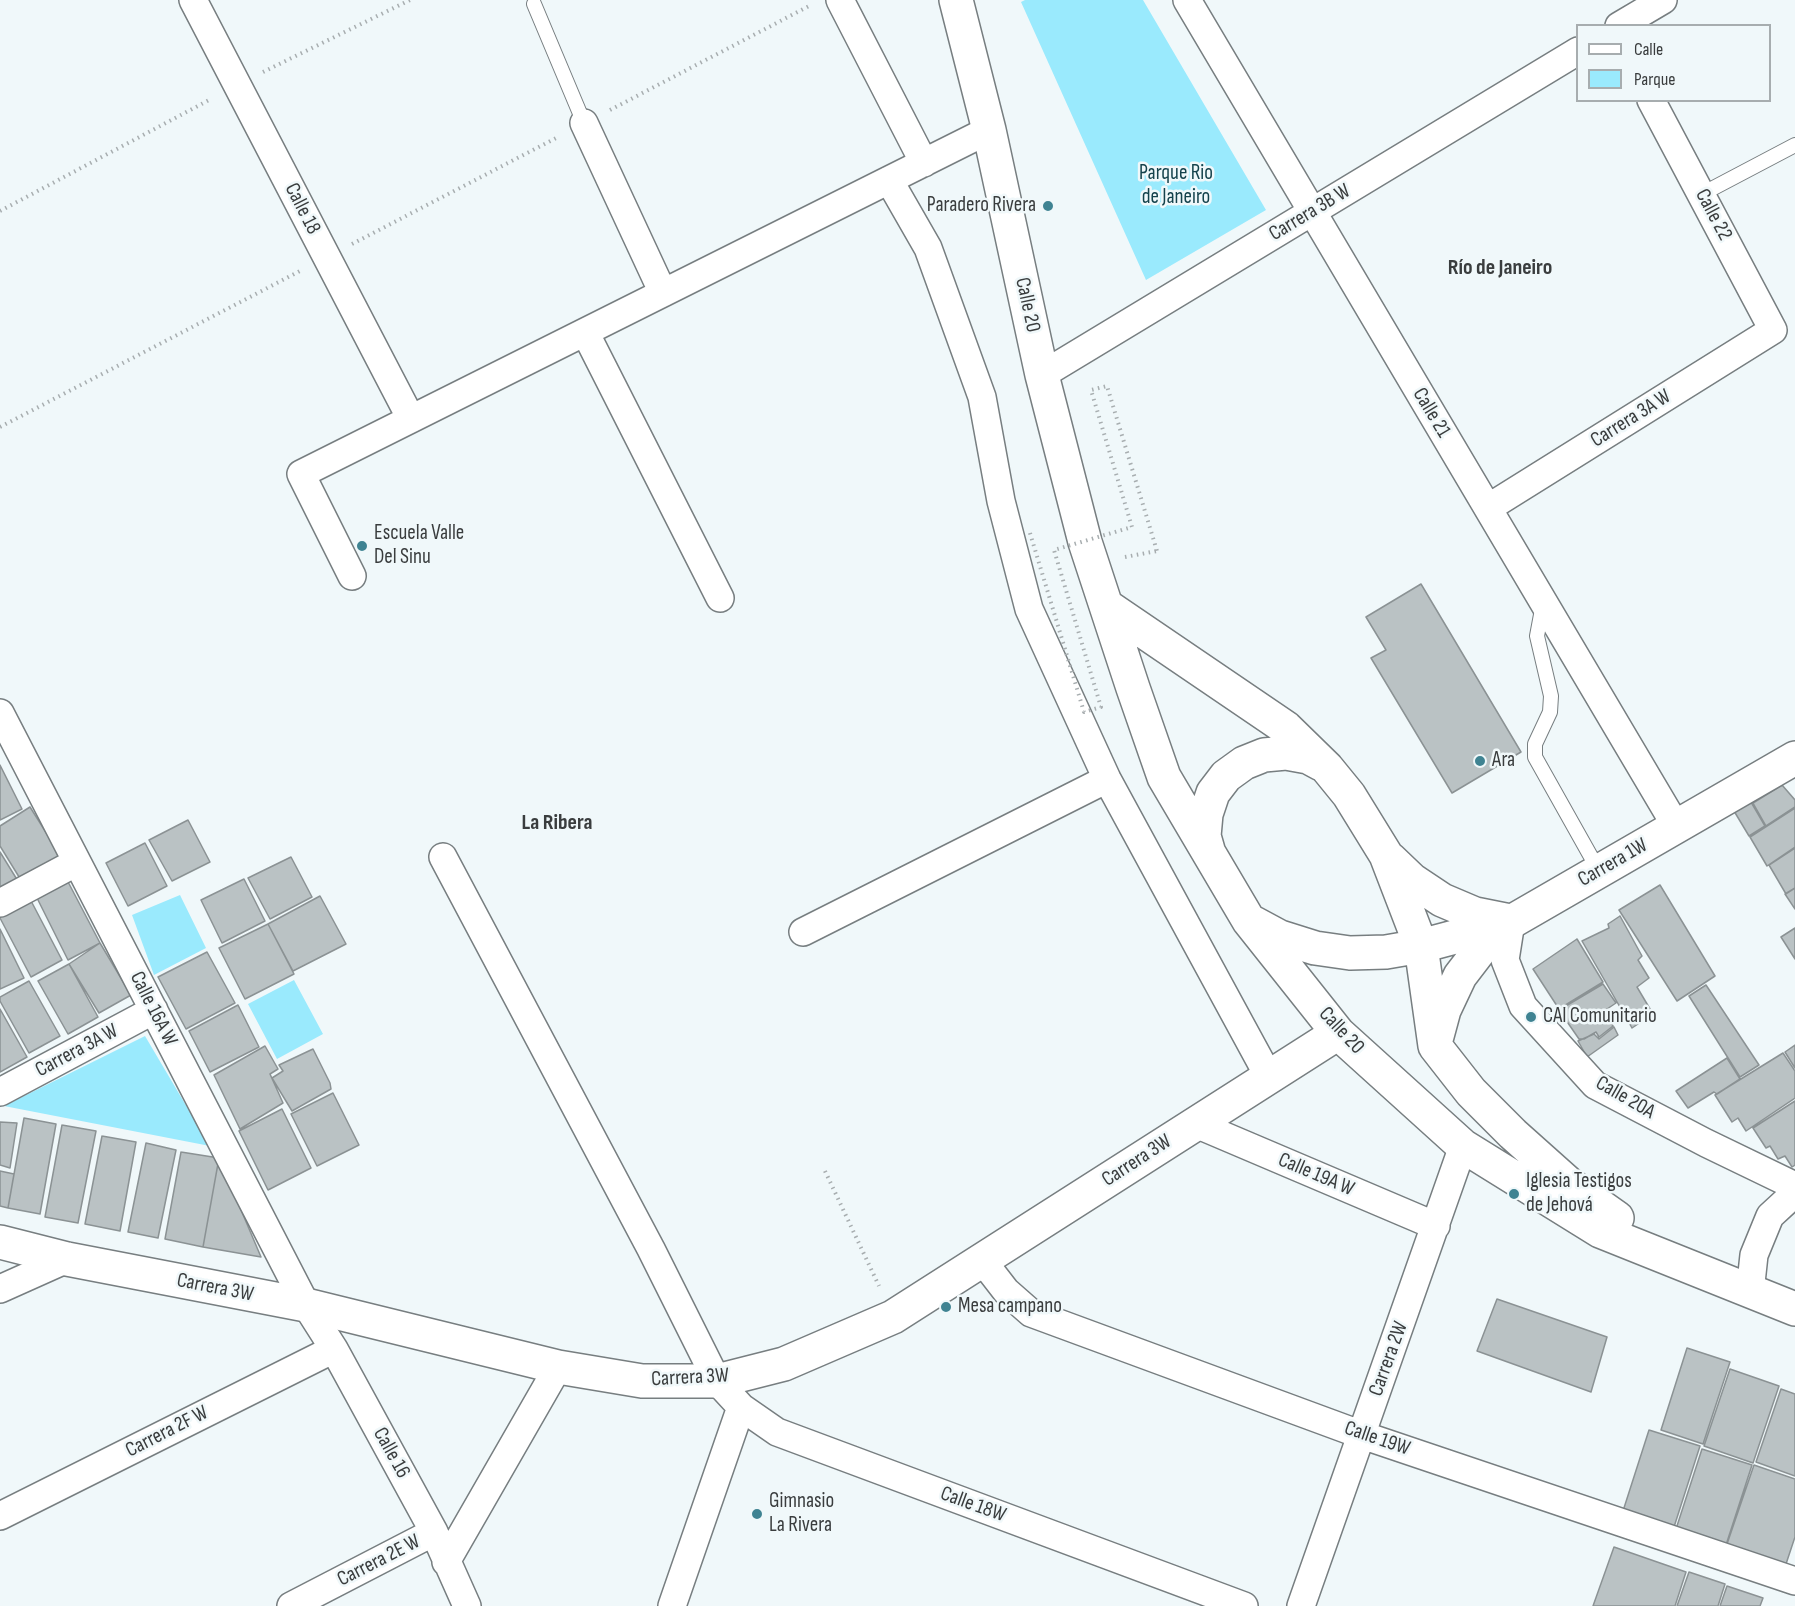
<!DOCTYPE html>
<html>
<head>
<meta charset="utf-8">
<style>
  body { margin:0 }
  #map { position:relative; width:1795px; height:1606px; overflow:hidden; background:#f0f8fa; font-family:"Sofia Sans Condensed",sans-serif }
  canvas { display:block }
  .legend { position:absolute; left:1576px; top:24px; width:195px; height:78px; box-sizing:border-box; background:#f0f8fa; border:2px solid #a7adaf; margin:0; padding:8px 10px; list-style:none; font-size:18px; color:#3a3d3e }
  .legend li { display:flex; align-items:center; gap:12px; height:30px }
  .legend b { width:30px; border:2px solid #a7adaf }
</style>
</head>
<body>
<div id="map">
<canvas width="1795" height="1606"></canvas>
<ul class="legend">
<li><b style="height:8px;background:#fff"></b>Calle</li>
<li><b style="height:16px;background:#9aeafd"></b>Parque</li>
</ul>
</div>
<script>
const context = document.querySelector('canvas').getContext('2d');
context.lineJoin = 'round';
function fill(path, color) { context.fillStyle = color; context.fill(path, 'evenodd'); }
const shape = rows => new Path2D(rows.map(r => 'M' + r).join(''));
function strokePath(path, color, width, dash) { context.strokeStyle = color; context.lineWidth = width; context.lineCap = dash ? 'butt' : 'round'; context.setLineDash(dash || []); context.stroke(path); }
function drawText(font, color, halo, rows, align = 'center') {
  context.font = font + ' "Sofia Sans Condensed",sans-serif'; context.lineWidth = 5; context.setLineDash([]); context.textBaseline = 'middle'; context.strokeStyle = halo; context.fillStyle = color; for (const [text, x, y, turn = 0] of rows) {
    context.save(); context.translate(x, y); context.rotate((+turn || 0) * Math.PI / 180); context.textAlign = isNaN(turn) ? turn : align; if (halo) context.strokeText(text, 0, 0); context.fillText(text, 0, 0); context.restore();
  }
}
fill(shape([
  [1025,0,1143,0,1266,210,1146,280,1021,2],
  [180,895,206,948,154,975,132,915],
  [294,980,323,1034,277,1059,248,1004],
  [145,1036,210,1146,4,1106]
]), '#9aeafd');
const building = shape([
  [1421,584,1521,752,1452,793,1371,658,1386,650,1366,617,1421,584],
  [0,765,22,809,0,820,0,765],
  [1782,785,1795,800,1795,807,1766,826,1753,803,1782,785],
  [1751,802,1765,826,1749,836,1734,811,1751,802],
  [30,807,64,861,24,885,0,846,0,826,30,807],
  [1795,808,1795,847,1767,866,1750,837,1795,808],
  [188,820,210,862,172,881,149,840,188,820],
  [145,843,167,886,128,906,106,863,145,843],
  [1795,848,1795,888,1786,894,1769,865,1795,848],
  [0,852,21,886,0,895,0,852],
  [291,857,312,897,270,919,248,878,291,857],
  [66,878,100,943,68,960,35,894,66,878],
  [244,879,265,921,222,943,201,900,244,879],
  [1660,885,1715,976,1677,1001,1619,910,1660,885],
  [1795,888,1795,909,1785,894,1795,888],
  [320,896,346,944,293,971,268,924,320,896],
  [29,897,62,960,31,977,0,918,0,913,29,897],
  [1620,916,1642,956,1638,960,1649,978,1637,987,1653,1014,1632,1028,1582,941,1609,928,1608,924,1620,916],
  [268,924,294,974,245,999,219,948,268,924],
  [1795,928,1795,959,1781,937,1795,928],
  [0,929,24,978,0,989,0,929],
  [1577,939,1603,982,1559,1009,1533,969,1577,939],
  [100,943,131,995,99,1013,69,964,100,943],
  [207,952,235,1003,186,1029,158,977,207,952],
  [69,964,98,1017,68,1034,38,981,69,964],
  [29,981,60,1036,29,1053,0,1001,0,997,29,981],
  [1603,984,1616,1003,1604,1011,1613,1026,1599,1037,1596,1032,1584,1039,1579,1039,1559,1010,1603,984],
  [1706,985,1759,1065,1740,1077,1689,996,1706,985],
  [238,1005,259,1047,210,1072,189,1031,238,1005],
  [0,1009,27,1057,0,1072,0,1009],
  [1614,1027,1618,1035,1587,1057,1578,1041,1594,1034,1599,1039,1614,1027],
  [1795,1045,1795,1068,1785,1052,1795,1045],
  [265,1046,278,1069,270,1074,283,1103,240,1129,214,1075,265,1046],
  [313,1049,330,1083,331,1089,292,1111,272,1078,283,1071,279,1065,313,1049],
  [1783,1053,1795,1071,1795,1098,1746,1131,1738,1118,1732,1122,1715,1095,1783,1053],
  [1727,1058,1740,1079,1717,1094,1714,1092,1688,1108,1676,1091,1727,1058],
  [333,1093,359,1145,317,1166,291,1114,333,1093],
  [1795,1101,1795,1165,1792,1167,1785,1156,1778,1159,1770,1146,1766,1148,1753,1128,1795,1101],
  [282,1109,311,1168,268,1190,239,1131,282,1109],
  [24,1118,56,1124,40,1214,8,1208,24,1118],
  [0,1122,17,1123,10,1168,0,1165,0,1122],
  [62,1125,96,1131,78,1223,45,1217,62,1125],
  [102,1136,136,1142,120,1231,85,1224,102,1136],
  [146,1143,176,1150,158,1238,128,1232,146,1143],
  [181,1152,219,1158,203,1247,165,1239,181,1152],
  [219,1158,261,1257,203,1247,219,1158],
  [0,1171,14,1174,8,1208,0,1206,0,1171],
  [1497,1299,1607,1337,1591,1392,1477,1351,1497,1299],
  [1687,1348,1730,1362,1703,1444,1661,1430,1687,1348],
  [1730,1369,1779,1386,1753,1463,1704,1446,1730,1369],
  [1781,1389,1795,1394,1795,1476,1756,1462,1781,1389],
  [1649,1430,1700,1446,1674,1527,1623,1511,1649,1430],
  [1702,1449,1752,1465,1726,1545,1676,1529,1702,1449],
  [1754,1465,1795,1479,1795,1537,1786,1564,1727,1544,1754,1465],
  [1614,1547,1686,1572,1675,1606,1593,1606,1614,1547],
  [1689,1572,1725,1584,1718,1606,1677,1606,1689,1572],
  [1727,1586,1763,1598,1760,1606,1720,1606,1727,1586]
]);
fill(building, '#bac2c4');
strokePath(building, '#8b9294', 1.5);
const lane = shape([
  [534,4,584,123],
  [1702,194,1795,145],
  [1543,604,1537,636,1551,696,1550,712,1535,744,1535,757,1599,871]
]);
const street = shape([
  [193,0,411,419],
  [840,0,924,163],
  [1187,0,1676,826],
  [1619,26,1663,0],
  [584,123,663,293],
  [889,180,928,248,982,397,1001,501,1029,609,1107,779,1269,1077],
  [585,332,720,598],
  [1042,375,1578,51],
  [1488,508,1773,330,1651,100],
  [352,576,301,474,989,130],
  [0,713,306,1305,334,1349,434,1532,467,1606],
  [443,857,651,1249,717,1381,741,1407,777,1432,1244,1606],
  [0,903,77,862],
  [1511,922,1505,960,1523,1006,1595,1085,1706,1143,1795,1186],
  [803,932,1107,779],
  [0,1092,154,1010],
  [1196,1124,1436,1226],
  [982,1260,1006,1291,1031,1313,1362,1435,1795,1581],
  [0,1289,67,1259],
  [1750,1292,1754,1255,1770,1216,1795,1193],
  [0,1516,334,1349],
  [446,1562,558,1367],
  [291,1606,434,1532],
  [672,1606,741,1407],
  [1301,1606,1463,1146]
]);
const secondary = shape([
  [956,0,989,130,1042,375,1085,542,1133,688,1164,777,1249,921,1338,1033,1463,1146,1600,1231,1795,1309],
  [1108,607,1286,728,1327,768,1349,795,1386,855,1421,946,1435,1046,1471,1092,1513,1134,1569,1184,1617,1218],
  [1208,850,1204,836,1206,814,1213,793,1226,776,1244,763,1264,755,1286,753,1308,757,1321,764],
  [1390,859,1412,880,1442,900,1475,914,1510,921],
  [1254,923,1280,937,1315,948,1350,953,1386,952,1421,946,1511,922,1795,758],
  [1437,1036,1444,1010,1460,976,1483,946,1508,925],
  [0,1242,67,1259,306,1305,558,1367,642,1381,717,1381,784,1364,893,1317,1338,1033]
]);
strokePath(lane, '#777e80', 16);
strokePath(street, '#777e80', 30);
strokePath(secondary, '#777e80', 36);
strokePath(shape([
  [263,72,410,0],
  [610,110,811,5],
  [0,211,211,99],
  [352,244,558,137],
  [0,427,300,271],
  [1125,557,1157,551],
  [825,1171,879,1286]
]), '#a8aeb0', 4, [1.5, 4.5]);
strokePath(lane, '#fff', 14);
strokePath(street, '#fff', 27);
strokePath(secondary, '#fff', 33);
strokePath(shape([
  [1030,533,1084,712,1101,707,1054,550,1132,527,1091,390,1107,386,1157,551]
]), '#a8aeb0', 4, [1.5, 4.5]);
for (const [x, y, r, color] of [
  [1048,206,6,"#3f8392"],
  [362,546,6,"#3f8392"],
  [1480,761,6,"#3f8392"],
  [1531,1017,6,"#3f8392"],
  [1514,1194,6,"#3f8392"],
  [946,1307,6,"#3f8392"],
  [757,1514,6,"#3f8392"]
]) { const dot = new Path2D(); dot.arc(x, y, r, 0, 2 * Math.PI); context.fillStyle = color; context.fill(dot); strokePath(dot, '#f0f8fa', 2); }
drawText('21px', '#14424c', '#f0f8fa', [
  ["Parque Rio",1176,174],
  ["de Janeiro",1176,198]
]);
drawText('21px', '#3a3d3e', '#f0f8fa', [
  ["Paradero Rivera",1036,206,"right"],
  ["Escuela Valle",374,534],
  ["Del Sinu",374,558],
  ["Ara",1492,761],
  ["CAI Comunitario",1543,1017],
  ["Iglesia Testigos",1526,1182],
  ["de Jehová",1526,1206],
  ["Mesa campano",958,1307],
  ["Gimnasio",769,1502],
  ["La Rivera",769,1526]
], 'left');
drawText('21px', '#3a3d3e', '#f0f8fa', [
  ["Calle 18",302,209,63],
  ["Carrera 3B W",1310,213,-31],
  ["Calle 22",1713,215,62],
  ["Calle 20",1027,305,78],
  ["Calle 21",1431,413,59],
  ["Carrera 3A W",1631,419,-32],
  ["Carrera 1W",1613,863,-30],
  ["Calle 16A W",153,1009,63],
  ["Calle 20",1341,1031,47],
  ["Carrera 3A W",77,1051,-28],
  ["Calle 20A",1625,1098,30],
  ["Carrera 3W",1137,1161,-33],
  ["Calle 19A W",1316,1175,23],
  ["Carrera 3W",215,1288,11],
  ["Carrera 2W",1389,1359,-70],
  ["Carrera 3W",690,1378,-3],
  ["Carrera 2F W",167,1432,-27],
  ["Calle 19W",1377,1439,19],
  ["Calle 16",391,1453,61],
  ["Calle 18W",973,1505,20],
  ["Carrera 2E W",379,1561,-27]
]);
drawText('bold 22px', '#3a3d3e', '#f0f8fa', [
  ["Río de Janeiro",1500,268],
  ["La Ribera",557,823]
]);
</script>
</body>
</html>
